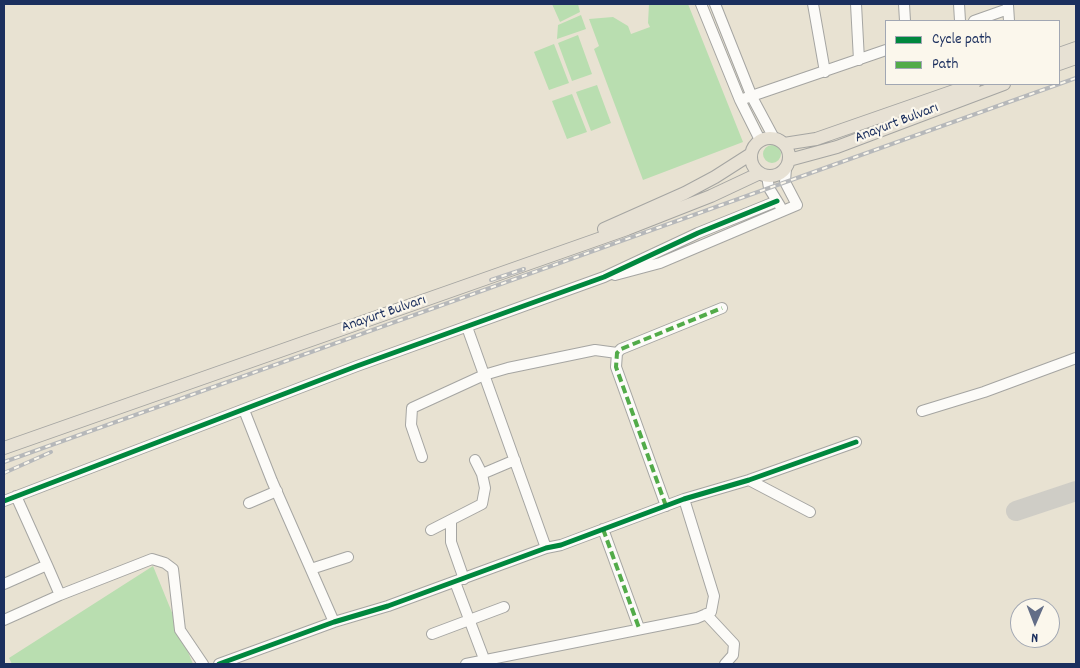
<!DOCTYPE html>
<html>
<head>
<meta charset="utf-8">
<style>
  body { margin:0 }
  #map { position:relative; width:1080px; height:668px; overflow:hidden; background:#e8e2d2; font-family:Dekko,sans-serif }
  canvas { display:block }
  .frame { position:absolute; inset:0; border:5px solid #1b2f5e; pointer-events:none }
  .legend { position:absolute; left:885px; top:20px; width:175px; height:65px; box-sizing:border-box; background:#fbf7ec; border:1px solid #a1a7b3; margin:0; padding:6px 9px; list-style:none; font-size:15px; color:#1b2f5e }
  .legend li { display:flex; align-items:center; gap:10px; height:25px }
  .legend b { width:25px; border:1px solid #a1a7b3 }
  .north { position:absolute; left:1010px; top:598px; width:50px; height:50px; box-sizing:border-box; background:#fbf7ec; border:1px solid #a1a7b3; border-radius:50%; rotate:181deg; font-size:14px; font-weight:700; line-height:20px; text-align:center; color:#1b2f5e }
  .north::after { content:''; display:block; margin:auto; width:18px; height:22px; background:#636e87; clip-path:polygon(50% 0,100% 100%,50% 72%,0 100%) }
</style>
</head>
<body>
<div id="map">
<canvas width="1080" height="668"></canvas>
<div class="frame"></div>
<ul class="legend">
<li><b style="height:6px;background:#00873e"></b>Cycle path</li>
<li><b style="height:6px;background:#52ab49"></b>Path</li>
</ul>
<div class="north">N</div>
</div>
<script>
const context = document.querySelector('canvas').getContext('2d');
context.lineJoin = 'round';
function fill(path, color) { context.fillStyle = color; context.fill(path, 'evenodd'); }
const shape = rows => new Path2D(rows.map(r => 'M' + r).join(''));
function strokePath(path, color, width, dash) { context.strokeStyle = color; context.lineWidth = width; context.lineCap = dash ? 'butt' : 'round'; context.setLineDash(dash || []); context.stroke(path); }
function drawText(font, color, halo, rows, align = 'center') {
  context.font = font + ' Dekko,sans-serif'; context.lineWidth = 4.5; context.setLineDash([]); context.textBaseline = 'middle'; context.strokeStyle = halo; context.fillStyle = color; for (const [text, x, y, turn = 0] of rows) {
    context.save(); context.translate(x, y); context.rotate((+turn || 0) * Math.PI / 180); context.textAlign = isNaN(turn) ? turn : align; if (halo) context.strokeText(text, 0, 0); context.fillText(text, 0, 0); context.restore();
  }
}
fill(shape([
  [552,4,578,4,580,12,560,22],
  [649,4,688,4,743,142,643,180,594,49,599,46,589,19,613,17,628,26,631,34,650,27,648,23],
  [581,15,586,29,557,39,558,25],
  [578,35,592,74,572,81,558,43],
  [554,44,569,83,549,90,534,52],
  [597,85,611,123,591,131,576,92],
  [572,94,587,132,567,139,552,101],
  '763 154a9 9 0 1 1 18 0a9 9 0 1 1-18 0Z',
  [153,566,193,664,12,664,9,658]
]), '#b9deb0');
strokePath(shape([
  [1016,511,1076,491]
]), '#cfcdc6', 20);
const minor = shape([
  [701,4,740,100,760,140],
  [715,4,752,97,774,138],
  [813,4,825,72],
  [856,4,859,60],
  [904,4,905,21],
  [959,4,960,21],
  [1008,5,1009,21],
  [974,21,1008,9],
  [740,100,886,50],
  [767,176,769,188,780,206],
  [615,275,660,263,797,205,785,182,786,168],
  [467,327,546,548],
  [244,410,272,481,334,622],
  [922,411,984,392,1076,358],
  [422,457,411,425,412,408,484,375,508,368,595,350,617,353],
  [475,460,482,474],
  [749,480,810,512],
  [16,496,47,565],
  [4,501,357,366,604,277,698,233,777,201],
  [249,503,277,491],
  [666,506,616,367,617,353,621,349,722,308],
  [451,520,451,542,464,579],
  [603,529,639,628],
  [431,530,482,504,485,488,482,474,515,460],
  [311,569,348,557],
  [455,582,486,664],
  [4,584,47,565,60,595],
  [706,614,734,644,733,655,725,664],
  [4,620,60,595,152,559,165,563,173,569,180,630,203,664],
  [432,634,504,607],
  [219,664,334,622,388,606,546,548,561,545,684,499,749,480,856,442],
  [466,664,697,618,711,612,714,596,684,499]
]);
const major = shape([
  [1059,54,1076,48],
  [1059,64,1076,58],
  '751 157a19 19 0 1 1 38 0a19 19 0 1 1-38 0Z',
  [784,144,816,139,974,84],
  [789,160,837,147,1004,84],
  [604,229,685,193,715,177,751,154],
  [4,448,627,229,711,196,760,173]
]);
strokePath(minor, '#a5a5a2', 12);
strokePath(major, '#a5a5a2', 14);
strokePath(minor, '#fcfbf8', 10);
strokePath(major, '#e7e1d4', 12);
const rail = shape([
  [491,280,524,269],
  [4,462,1076,78],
  [4,473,51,452]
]);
strokePath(rail, '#b6b8ba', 4);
strokePath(rail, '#fbf7ec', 2, [5.5]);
strokePath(shape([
  [666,506,616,367,617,353,621,349,722,308],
  [603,529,639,628]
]), '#52ab49', 4, [8, 4]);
strokePath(shape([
  [4,501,357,366,604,277,698,233,777,201],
  [219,664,334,622,388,606,546,548,561,545,684,499,749,480,856,442]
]), '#00873e', 5);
drawText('15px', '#1b2f5e', '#fbf7ec', [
  ["Anayurt Bulvarı",897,124,-21],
  ["Anayurt Bulvarı",384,315,-19]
]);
</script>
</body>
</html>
